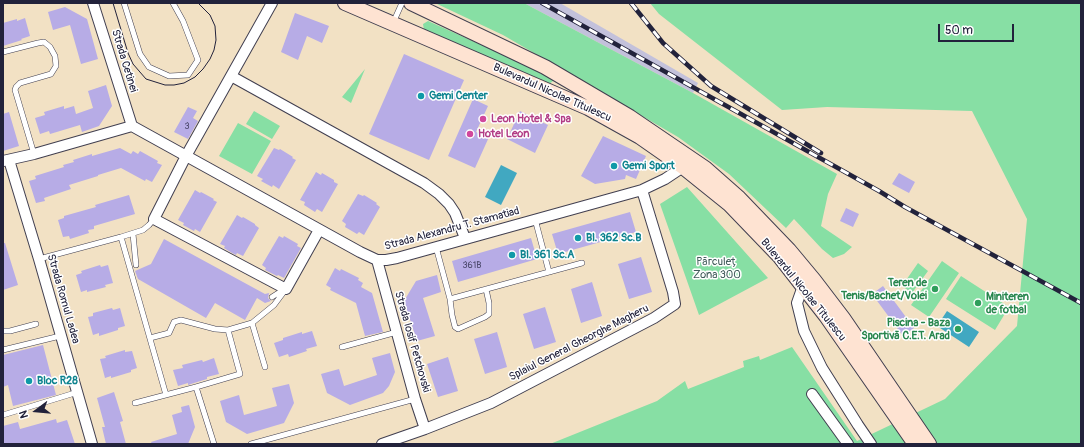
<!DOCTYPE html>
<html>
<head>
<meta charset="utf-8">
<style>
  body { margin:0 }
  #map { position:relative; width:1084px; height:447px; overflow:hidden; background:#f2e1c4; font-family:Pangolin,sans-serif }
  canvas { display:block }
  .frame { position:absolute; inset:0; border:4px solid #22223b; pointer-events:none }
  .north { position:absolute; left:16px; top:391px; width:40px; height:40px; -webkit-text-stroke:3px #fff; paint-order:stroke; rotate:254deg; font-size:11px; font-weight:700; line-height:16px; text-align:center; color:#22223b }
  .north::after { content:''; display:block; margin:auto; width:14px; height:18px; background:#22223b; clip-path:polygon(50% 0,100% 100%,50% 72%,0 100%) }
  .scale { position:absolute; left:938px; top:24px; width:76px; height:18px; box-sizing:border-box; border:2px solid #22223b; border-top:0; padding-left:5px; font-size:12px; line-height:14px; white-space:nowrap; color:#22223b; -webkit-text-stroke:3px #fff; paint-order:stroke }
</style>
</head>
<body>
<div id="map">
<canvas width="1084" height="447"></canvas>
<div class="frame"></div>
<div class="north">N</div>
<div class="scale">50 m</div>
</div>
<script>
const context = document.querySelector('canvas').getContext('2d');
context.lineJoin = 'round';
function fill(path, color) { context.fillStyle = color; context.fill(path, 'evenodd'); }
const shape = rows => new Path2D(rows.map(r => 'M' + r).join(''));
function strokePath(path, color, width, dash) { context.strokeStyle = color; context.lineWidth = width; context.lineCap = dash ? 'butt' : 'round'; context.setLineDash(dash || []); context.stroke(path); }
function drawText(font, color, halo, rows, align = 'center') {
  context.font = font + ' Pangolin,sans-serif'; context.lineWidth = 3; context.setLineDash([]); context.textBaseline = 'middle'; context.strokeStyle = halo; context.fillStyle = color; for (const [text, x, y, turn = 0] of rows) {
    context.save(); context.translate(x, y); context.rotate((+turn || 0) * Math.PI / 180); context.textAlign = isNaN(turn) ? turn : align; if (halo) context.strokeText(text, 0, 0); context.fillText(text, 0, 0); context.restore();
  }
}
fill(shape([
  [524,3,560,3,698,83,693,93]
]), '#c3c1db');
fill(shape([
  [435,3,524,3,693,93,837,174,828,194,821,226,852,247,844,254,833,258,822,249,794,219,786,228,729,174,678,137,503,35],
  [650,3,1081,3,1081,444,550,444,657,401,685,381,688,389,744,367,743,361,759,356,760,360,792,347,857,441,945,399,1017,326,1027,219,972,111,827,107,782,110,659,14],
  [428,21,506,56,528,65,553,79,553,81,549,84,424,30,423,24],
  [365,69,351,103,342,97],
  [254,111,280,126,272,139,246,124],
  [238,123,271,141,252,174,219,156],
  [687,187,768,278,699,315,660,204],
  [942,261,959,273,929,317,911,305],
  [918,263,928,271,912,293,902,286],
  [961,276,1009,307,995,330,946,299]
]), '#87dfa4');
fill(shape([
  [501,165,517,173,501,205,485,197],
  [947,311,979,332,969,347,937,326]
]), '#41a8c1');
fill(shape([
  [65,7,87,19,98,59,81,64,70,25,53,30,48,12],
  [295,13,329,26,322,43,307,36,298,60,281,52],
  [25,18,30,36,21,39,22,40,3,46,3,23,17,19,17,21],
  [404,54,464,80,429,160,369,134],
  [106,85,112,106,99,126,82,132,80,125,50,134,49,131,40,134,35,118,45,115,44,112,64,106,64,109,74,106,76,114,93,108,88,91],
  [473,99,488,106,476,132,489,137,475,168,448,156],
  [188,107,197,111,193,118,198,121,188,139,174,132],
  [520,111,548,125,535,153,507,139],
  [9,112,19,146,3,151,3,114],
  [603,136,646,156,636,179,626,175,625,179,595,184,581,176],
  [120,148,131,154,133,151,138,154,140,151,158,161,157,163,162,165,152,182,146,179,145,181,121,168,98,175,98,176,69,185,71,189,44,198,45,201,36,203,29,181,36,179,35,176,64,167,63,165,74,162,73,160,92,154,92,156],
  [274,148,279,150,280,149,293,157,292,158,296,160,279,189,273,185,272,187,261,181,263,179,257,176],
  [316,172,321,175,322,173,334,180,334,182,338,184,322,212,317,209,315,212,304,205,305,202,300,200],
  [899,173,915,182,909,193,892,184],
  [195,190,200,193,201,192,214,199,213,200,217,202,200,232,195,229,194,231,183,225,184,223,178,220],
  [358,194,363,196,364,195,377,203,376,204,380,207,364,235,359,232,357,234,345,227,346,224,342,221],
  [129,195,135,214,94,226,94,229,88,230,89,233,70,239,69,236,63,237,58,220,64,218,64,216,96,207,95,205],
  [846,208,859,214,853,227,840,221],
  [630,212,636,232,558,254,552,234],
  [237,215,242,218,243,217,255,224,255,225,259,228,243,256,237,253,236,255,232,253,224,248,225,246,220,244],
  [279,236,283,238,284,236,298,244,297,246,301,248,284,278,278,275,277,276,265,270,266,268,262,265],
  [531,238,537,259,458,282,452,261],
  [164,239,265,294,269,293,268,298,271,301,265,303,257,298,245,320,215,303,206,318,138,279,135,271,151,264],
  [3,243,5,243,18,285,3,290],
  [641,257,652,292,629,299,618,264],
  [100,265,101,267,108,265,113,283,105,285,106,287,87,292,87,290,81,292,76,275,82,273,81,271],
  [335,268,340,271,341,269,359,278,358,280,363,283,361,287,372,293,383,332,365,336,356,303,330,290,331,288,326,285],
  [437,275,441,292,423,298,435,336,417,341,404,301,416,281],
  [592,282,602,316,581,323,571,289],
  [883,286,914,328,903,336,872,294],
  [545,307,556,342,534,349,523,314],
  [112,308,113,310,120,308,125,326,118,328,118,330,99,336,99,333,93,335,88,317,93,316,93,313],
  [312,331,317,346,306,349,307,351,289,357,288,354,279,357,274,343,283,340,283,338,302,332,302,334],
  [497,332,507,367,485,374,474,339],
  [43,345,56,395,13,406,8,385,3,387,3,355],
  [125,350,125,352,132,351,137,368,131,370,131,372,111,378,111,376,105,378,100,359,106,358,105,356],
  [390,353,395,372,389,386,383,393,350,405,327,393,321,374,339,369,344,386,377,375,372,358],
  [448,357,458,391,438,397,427,364],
  [214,358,219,374,207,377,207,379,194,383,188,385,188,383,178,386,173,370,183,368,182,365,202,360,203,362],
  [289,384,294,403,284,423,247,434,226,422,220,401,239,395,244,415,277,406,272,388],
  [114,392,123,421,120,422,126,444,106,444,102,427,105,427,97,398],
  [189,405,195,427,188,444,152,444,151,442,177,434,172,415,182,412,181,407],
  [56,419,57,423,67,420,75,444,3,444,3,426,18,422,20,429]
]), '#b7ace6');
const lane = shape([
  [124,3,140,54,149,67,169,76,188,75,198,60,183,21,173,3],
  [393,23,402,3],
  [3,52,38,43,44,42,50,47,55,56,56,66,51,74,20,83,16,87,15,90,34,154],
  [133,234,136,265],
  [121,237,143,230,149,225,154,219],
  [436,247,450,299,549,272,535,219],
  [39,259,121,237,166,395],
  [549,272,582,263],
  [272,297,283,290],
  [450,299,452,315,455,327,458,329,485,317,489,314,489,303,486,289],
  [3,331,10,331,36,324],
  [150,338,169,333,174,322,181,320,215,329,228,330],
  [342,347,397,332],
  [3,350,60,336],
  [265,367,252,323,274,305,286,289],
  [196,387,240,374,228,330,252,323],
  [135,403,196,387,214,444],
  [3,415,78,392],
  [251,444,415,399]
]);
const street = shape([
  [93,3,132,126],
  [272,3,186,156,154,219,286,289,319,230],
  [231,76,424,183,439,194,449,204,455,213,465,238],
  [132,126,360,252,377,260,386,260,397,258,642,190,665,179,683,167],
  [9,160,39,259,92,444],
  [3,161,34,154,132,126],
  [377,260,415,399,425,429],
  [803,286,797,303,804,331,822,368,858,425,871,444],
  [812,394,848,444],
  [382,444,425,429,491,403,654,318,675,304,673,292,642,190]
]);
const secondary = shape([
  [345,3,588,108,640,137,683,167,729,204,780,257,826,316,915,444],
  [411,3,545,67,630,117,705,168,739,198,789,250,814,280,843,318,929,444]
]);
strokePath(lane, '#413f50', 6);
strokePath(street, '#413f50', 12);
strokePath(secondary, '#413f50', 16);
strokePath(lane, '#fff', 5);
strokePath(street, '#fff', 10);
strokePath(secondary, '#fee3d2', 14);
strokePath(shape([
  [113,3,128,53,133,64,146,79,165,85,174,85,184,83,195,77,203,69,210,59,214,50,216,40,215,26,210,15,198,3]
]), '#22223b', 1);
const rail = shape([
  [542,3,879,191,905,207,1081,303],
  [631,3,663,43,711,86,821,153]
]);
strokePath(rail, '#22223b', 4.5);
strokePath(rail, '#fff', 3, [9]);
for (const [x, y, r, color] of [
  [421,96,4,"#0f9aa8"],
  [483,119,4,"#d1479c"],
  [470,134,4,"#d1479c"],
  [614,166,4,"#0f9aa8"],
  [578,238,4,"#0f9aa8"],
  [512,255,4,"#0f9aa8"],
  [935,289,4,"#2e9e5b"],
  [978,303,4,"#2e9e5b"],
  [958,329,4,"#2e9e5b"],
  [29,381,4,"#0f9aa8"]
]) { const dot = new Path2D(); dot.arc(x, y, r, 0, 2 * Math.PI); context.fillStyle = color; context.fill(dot); strokePath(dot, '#fff', 1.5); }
drawText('9px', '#474466', null, [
  ["3",187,127],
  ["361B",472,266]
]);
drawText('11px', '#22223b', '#fff', [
  ["Strada Cetinei",124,61,73],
  ["Bulevardul Nicolae Titulescu",552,93,24],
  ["Strada Alexandru T. Stamatiad",452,229,-15],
  ["Bulevardul Nicolae Titulescu",803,290,51],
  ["Strada Romul Ladea",63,299,74],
  ["Strada Iosif Petchovski",412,342,74],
  ["Splaiul General Gheorghe Magheru",579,343,-27]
]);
drawText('bold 11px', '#0d838f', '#fff', [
  ["Gemi Center",429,96],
  ["Gemi Sport",622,166],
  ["Bl. 362 Sc.B",586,238],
  ["Bl. 361 Sc.A",520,255],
  ["Bloc R28",37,381]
], 'left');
drawText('bold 11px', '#b23c85', '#fff', [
  ["Leon Hotel & Spa",491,119],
  ["Hotel Leon",478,134]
], 'left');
drawText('11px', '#405b5a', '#fff', [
  ["Părculeț",717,262],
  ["Zona 300",717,275]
]);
drawText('bold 11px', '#27864d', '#fff', [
  ["Teren de",927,283],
  ["Tenis/Bachet/Volei",927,296],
  ["Miniteren",986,297,"left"],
  ["de fotbal",986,310,"left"],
  ["Piscina - Baza",950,323],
  ["Sportivă C.E.T. Arad",950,336]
], 'right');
</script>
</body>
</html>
